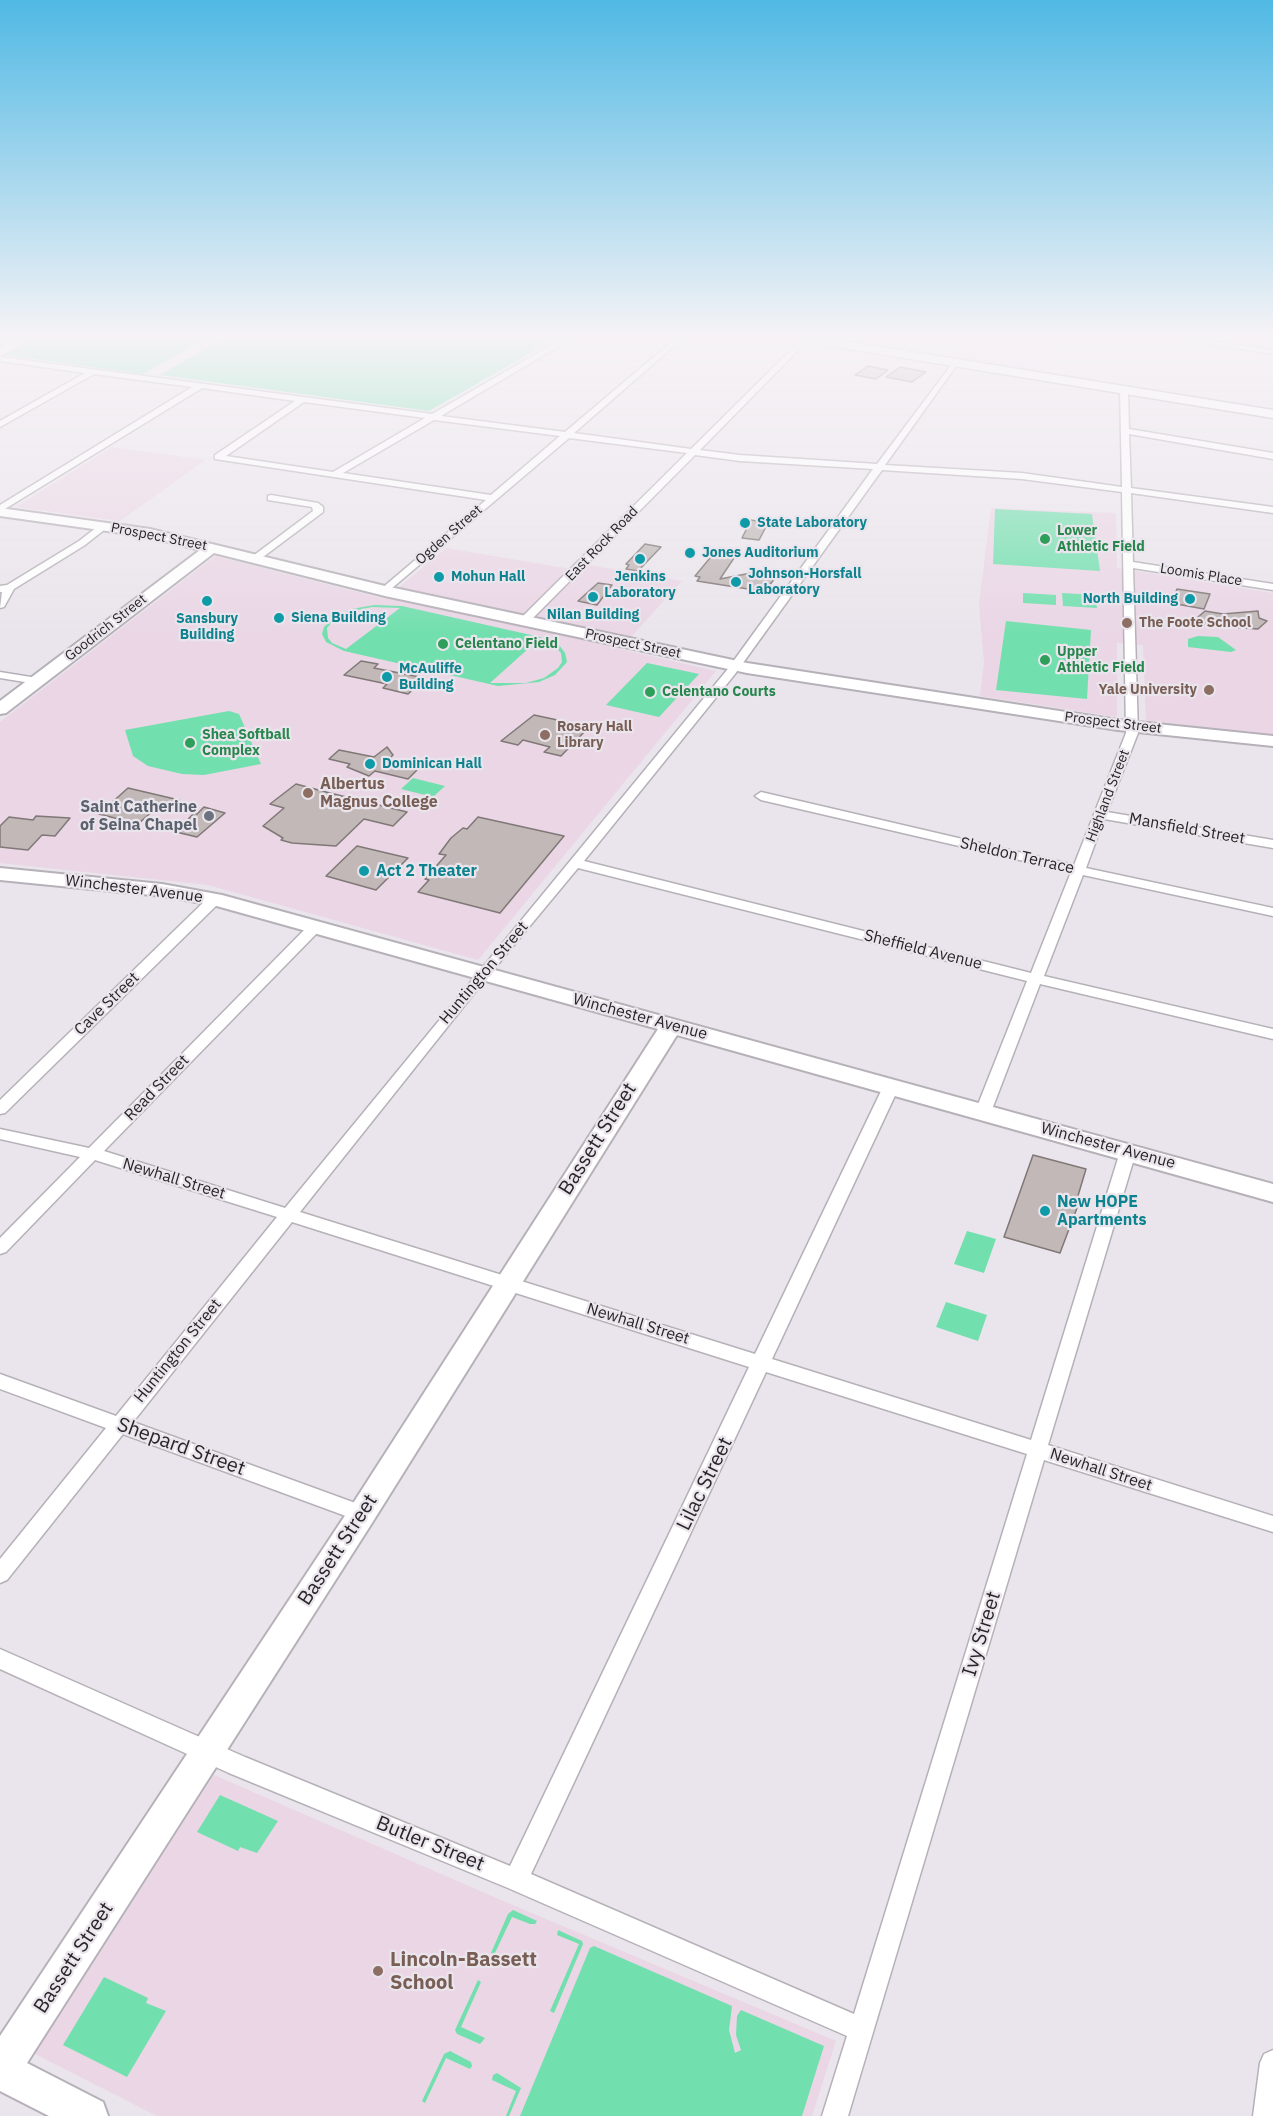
<!DOCTYPE html>
<html>
<head>
<meta charset="utf-8">
<style>
  body { margin:0 }
  canvas { display:block; background:#eae5ec }
</style>
</head>
<body>
<canvas width="1273" height="2116"></canvas>
<script>
const context = document.querySelector('canvas').getContext('2d');
context.lineJoin = 'round';
function fill(path, color) { context.fillStyle = color; context.fill(path, 'evenodd'); }
const shape = rows => new Path2D(rows.map(r => 'M' + r).join(''));
function strokePath(path, color, width, dash) { context.strokeStyle = color; context.lineWidth = width; context.lineCap = dash ? 'butt' : 'round'; context.setLineDash(dash || []); context.stroke(path); }
function drawText(font, color, halo, rows, align = 'center') {
  context.font = font + ' "IBM Plex Sans",sans-serif'; context.lineWidth = 4.5; context.setLineDash([]); context.textBaseline = 'middle'; context.strokeStyle = halo; context.fillStyle = color; for (const [text, x, y, turn = 0] of rows) {
    context.save(); context.translate(x, y); context.rotate((+turn || 0) * Math.PI / 180); context.textAlign = isNaN(turn) ? turn : align; if (halo) context.strokeText(text, 0, 0); context.fillText(text, 0, 0); context.restore();
  }
}
fill(shape([
  [976,339,1068,339,1031,374,950,361],
  [112,447,205,460,120,521,16,507],
  [991,508,1116,513,1117,568,1273,593,1273,735,1146,721,1143,645,1117,643,1117,717,980,696,984,663,979,604],
  [446,548,583,571,589,565,682,581,620,649,716,671,478,960,208,885,0,863,0,722,215,556,385,599],
  [214,1775,501,1900,836,2041,812,2116,157,2116,35,2054]
]), '#ead6e5');
fill(shape([
  [36,339,206,339,143,374,5,355],
  [222,339,555,339,429,411,160,375],
  [995,509,1092,514,1100,571,993,564],
  [1023,593,1056,595,1056,605,1023,603],
  [1062,593,1095,595,1097,608,1063,606],
  [374,605,402,606,540,637,559,645,565,653,567,662,555,675,539,682,498,686,344,651,326,642,322,634,324,627,333,617,352,609],
  [372,607,400,608,346,649,332,643,328,638,327,628,335,619,348,612],
  [539,639,553,645,561,653,562,662,558,668,544,678,526,683,490,683],
  [1006,621,1091,630,1087,699,996,690],
  [1198,636,1218,637,1236,650,1231,652,1188,647,1188,639],
  [647,663,699,674,659,717,606,705],
  [229,711,239,714,261,764,204,775,182,774,148,766,133,756,125,730],
  [413,778,445,786,433,797,401,789],
  [967,1231,996,1239,984,1273,954,1264],
  [946,1302,987,1315,978,1341,936,1327],
  [220,1795,278,1821,257,1853,240,1847,238,1851,197,1832],
  [513,1910,537,1921,535,1924,530,1924,512,1917,494,1955,491,1953,508,1914],
  [558,1930,582,1941,583,1944,554,2013,550,2011,579,1944,557,1935],
  [594,1946,732,2006,729,2030,735,2053,741,2050,736,2035,737,2016,741,2010,824,2046,802,2116,520,2116,590,1948],
  [104,1977,148,1998,146,2003,166,2011,127,2077,63,2045],
  [478,1980,481,1982,461,2027,485,2038,480,2044,457,2034,455,2030],
  [450,2051,471,2062,472,2066,470,2069,446,2058,425,2103,422,2101,444,2054],
  [497,2073,521,2088,509,2116,506,2116,516,2091,492,2080,493,2075]
]), '#72dfae');
const building = shape([
  [868,366,888,370,876,379,855,375,868,366],
  [900,367,926,372,912,382,886,377,900,367],
  [751,520,768,523,759,540,742,538,751,520],
  [645,544,661,547,638,571,626,569,629,565,626,564,645,544],
  [715,552,736,555,720,579,751,573,758,578,764,572,778,574,769,586,780,594,697,581,700,577,695,576,715,552],
  [598,583,612,585,597,605,578,601,598,583],
  [1177,589,1210,594,1204,609,1171,603,1177,589],
  [1205,611,1223,614,1258,611,1259,618,1267,621,1258,629,1190,624,1205,611],
  [361,661,378,664,374,668,425,678,408,694,383,688,387,684,344,675,361,661],
  [534,715,562,721,589,727,561,756,544,752,550,747,523,740,518,745,501,741,534,715],
  [387,747,393,755,387,761,390,763,417,770,408,779,375,771,369,776,347,767,350,764,329,759,339,750,374,757,387,747],
  [296,784,326,792,407,812,393,826,364,819,336,846,292,843,281,840,283,838,263,826,284,808,270,804,296,784],
  [128,788,179,800,166,812,155,809,138,824,99,814,128,788],
  [204,807,225,813,197,837,176,832,194,813,197,814,204,807],
  [36,816,70,818,55,836,42,835,28,850,0,847,0,826,9,817,33,820,36,816],
  [478,817,564,836,500,913,418,892,429,880,425,879,446,855,439,854,451,838,463,828,467,829,478,817],
  [357,846,408,858,376,890,326,876,357,846],
  [1033,1155,1086,1169,1077,1199,1080,1200,1060,1253,1004,1237,1033,1155]
]);
fill(building, '#c1b8b7');
strokePath(building, '#807877', 1.5);
const street = shape([
  [562,339,571,339,441,416,565,432,675,339,682,339,574,433,691,449,802,339,809,339,700,450,740,455,877,464,955,360,959,362,885,465,1022,473,1122,487,1120,389,1124,387,1128,389,1129,429,1273,453,1273,459,1129,434,1131,488,1273,507,1273,513,1131,493,1133,562,1273,584,1273,590,1133,568,1138,733,1107,812,1273,840,1273,848,1104,819,1086,868,1273,908,1273,916,1083,875,1044,976,1273,1029,1273,1039,1040,984,991,1112,983,1117,975,1112,1027,981,578,868,480,986,300,1212,755,1354,883,1087,886,1083,896,1083,899,1087,772,1359,1031,1440,1120,1152,1122,1148,1134,1148,1136,1152,1048,1445,1273,1516,1273,1532,1044,1460,848,2116,822,2116,847,2036,508,1888,229,1773,0,1669,0,1649,245,1757,510,1866,749,1367,292,1222,133,1422,369,1508,372,1514,369,1520,362,1522,123,1434,7,1580,0,1583,0,1559,106,1428,0,1389,0,1374,116,1416,277,1217,95,1160,6,1252,0,1254,0,1238,80,1157,0,1139,0,1129,89,1148,310,924,320,924,322,927,320,930,104,1151,285,1208,727,670,873,469,740,461,695,455,528,623,524,624,520,623,520,619,687,453,569,438,385,594,381,593,381,589,486,500,215,459,215,455,295,401,202,388,0,512,0,505,192,387,94,374,0,427,0,421,85,373,0,361,0,357,432,414,562,339],
  [304,402,425,418,333,472,226,456,304,402],
  [434,420,560,436,491,495,343,473,434,420],
  [882,470,1022,479,1122,492,1126,733,1074,865,761,792,755,796,761,800,1071,872,1031,973,584,861,735,674,882,470],
  [766,1372,1027,1454,854,2014,531,1874,766,1372],
  [1178,339,1195,339,1273,350,1273,354,1178,339],
  [271,495,318,503,323,507,323,512,259,560,253,560,253,556,313,511,312,507,268,500,268,496,271,495],
  [101,524,109,526,85,545,14,589,4,607,0,608,2,592,0,592,0,586,7,585,79,541,101,524],
  [0,672,37,678,43,681,37,684,0,678,0,672],
  [215,895,220,896,222,899,220,902,5,1113,0,1114,0,1100,210,896,215,895],
  [1273,2050,1273,2116,1253,2116,1260,2063,1264,2054,1273,2050]
]);
const secondary = shape([
  [19,339,33,339,0,356,0,348,19,339],
  [0,508,150,529,385,586,747,663,1118,720,1273,736,1273,746,1118,730,747,673,385,596,214,553,6,713,0,714,0,701,200,550,150,537,0,516,0,508],
  [0,868,162,884,222,895,1273,1184,1273,1202,677,1035,372,1523,27,2063,103,2102,108,2116,49,2116,0,2091,0,2036,352,1505,658,1029,213,905,162,896,0,880,0,868]
]);
const primary = shape([
  [806,339,832,339,1273,410,1273,418,812,343,806,339]
]);
strokePath(street, '#b6b1b8', 3);
strokePath(secondary, '#b6b1b8', 4);
strokePath(primary, '#b6b1b8', 3);
fill(street, '#fff');
fill(secondary, '#fff');
fill(primary, '#fff');
const sky = context.createLinearGradient(0, 0, 0, 635);
sky.addColorStop(0, '#50b9e4');
sky.addColorStop(0.53, '#f6f3f6');
sky.addColorStop(1, '#f6f3f600');
context.fillStyle = sky;
context.fillRect(0, 0, 1273, 635);
for (const [x, y, r, color] of [
  [745,523,6,"#0f9aa8"],
  [1045,539,6,"#2e9e5b"],
  [690,553,6,"#0f9aa8"],
  [640,559,6,"#0f9aa8"],
  [439,577,6,"#0f9aa8"],
  [736,582,6,"#0f9aa8"],
  [593,597,6,"#0f9aa8"],
  [1190,599,6,"#0f9aa8"],
  [207,601,6,"#0f9aa8"],
  [279,618,6,"#0f9aa8"],
  [1127,623,6,"#8d6e63"],
  [443,644,6,"#2e9e5b"],
  [1045,660,6,"#2e9e5b"],
  [387,677,6,"#0f9aa8"],
  [1209,690,6,"#8d6e63"],
  [650,692,6,"#2e9e5b"],
  [545,735,6,"#8d6e63"],
  [190,743,6,"#2e9e5b"],
  [370,764,6,"#0f9aa8"],
  [308,793,6,"#8d6e63"],
  [209,816,6,"#6b7280"],
  [364,871,6,"#0f9aa8"],
  [1045,1211,6,"#0f9aa8"],
  [378,1971,6,"#8d6e63"]
]) { const dot = new Path2D(); dot.arc(x, y, r, 0, 2 * Math.PI); context.fillStyle = color; context.fill(dot); strokePath(dot, '#eae5ec', 2); }
drawText('bold 14px', '#0d838f', '#eae5ec', [
  ["State Laboratory",757,523],
  ["Jones Auditorium",702,553],
  ["Johnson-Horsfall",748,574],
  ["Laboratory",748,590],
  ["Mohun Hall",451,577],
  ["Jenkins",640,577,"center"],
  ["Laboratory",640,593,"center"],
  ["North Building",1178,599,"right"],
  ["Nilan Building",593,615,"center"],
  ["Siena Building",291,618],
  ["Sansbury",207,619,"center"],
  ["Building",207,635,"center"],
  ["McAuliffe",399,669],
  ["Building",399,685],
  ["Dominican Hall",382,764]
], 'left');
drawText('bold 14px', '#27864d', '#eae5ec', [
  ["Lower",1057,531],
  ["Athletic Field",1057,547],
  ["Celentano Field",455,644],
  ["Upper",1057,652],
  ["Athletic Field",1057,668],
  ["Celentano Courts",662,692],
  ["Shea Softball",202,735],
  ["Complex",202,751]
], 'left');
drawText('14px', '#272527', '#eae5ec', [
  ["Ogden Street",449,535,-41],
  ["Prospect Street",159,537,11],
  ["East Rock Road",602,544,-46],
  ["Loomis Place",1201,575,9],
  ["Goodrich Street",106,628,-38],
  ["Prospect Street",633,644,12],
  ["Prospect Street",1113,723,7],
  ["Highland Street",1108,796,-69]
]);
drawText('bold 14px', '#785e54', '#eae5ec', [
  ["The Foote School",1139,623],
  ["Yale University",1197,690,"right"],
  ["Rosary Hall",557,727],
  ["Library",557,743]
], 'left');
drawText('bold 16px', '#785e54', '#eae5ec', [
  ["Albertus",320,784],
  ["Magnus College",320,802]
], 'left');
drawText('bold 16px', '#5b616d', '#eae5ec', [
  ["Saint Catherine",197,807],
  ["of Seina Chapel",197,825]
], 'right');
drawText('16px', '#272527', '#eae5ec', [
  ["Mansfield Street",1187,829,10],
  ["Sheldon Terrace",1017,856,13],
  ["Winchester Avenue",134,889,7],
  ["Sheffield Avenue",923,950,14],
  ["Huntington Street",484,973,-50],
  ["Cave Street",107,1004,-44],
  ["Winchester Avenue",640,1017,15],
  ["Read Street",157,1088,-46],
  ["Winchester Avenue",1108,1146,15],
  ["Newhall Street",174,1179,17],
  ["Newhall Street",638,1324,17],
  ["Huntington Street",178,1351,-51],
  ["Newhall Street",1101,1470,18]
]);
drawText('bold 16px', '#0d838f', '#eae5ec', [
  ["Act 2 Theater",376,871],
  ["New HOPE",1057,1202],
  ["Apartments",1057,1220]
], 'left');
drawText('20px', '#272527', '#eae5ec', [
  ["Bassett Street",598,1139,-58],
  ["Shepard Street",181,1447,20],
  ["Lilac Street",705,1484,-64],
  ["Bassett Street",338,1550,-57],
  ["Ivy Street",982,1634,-73],
  ["Butler Street",430,1844,22],
  ["Bassett Street",74,1958,-57]
]);
drawText('bold 20px', '#785e54', '#eae5ec', [
  ["Lincoln-Bassett",390,1960],
  ["School",390,1983]
], 'left');
</script>
</body>
</html>
